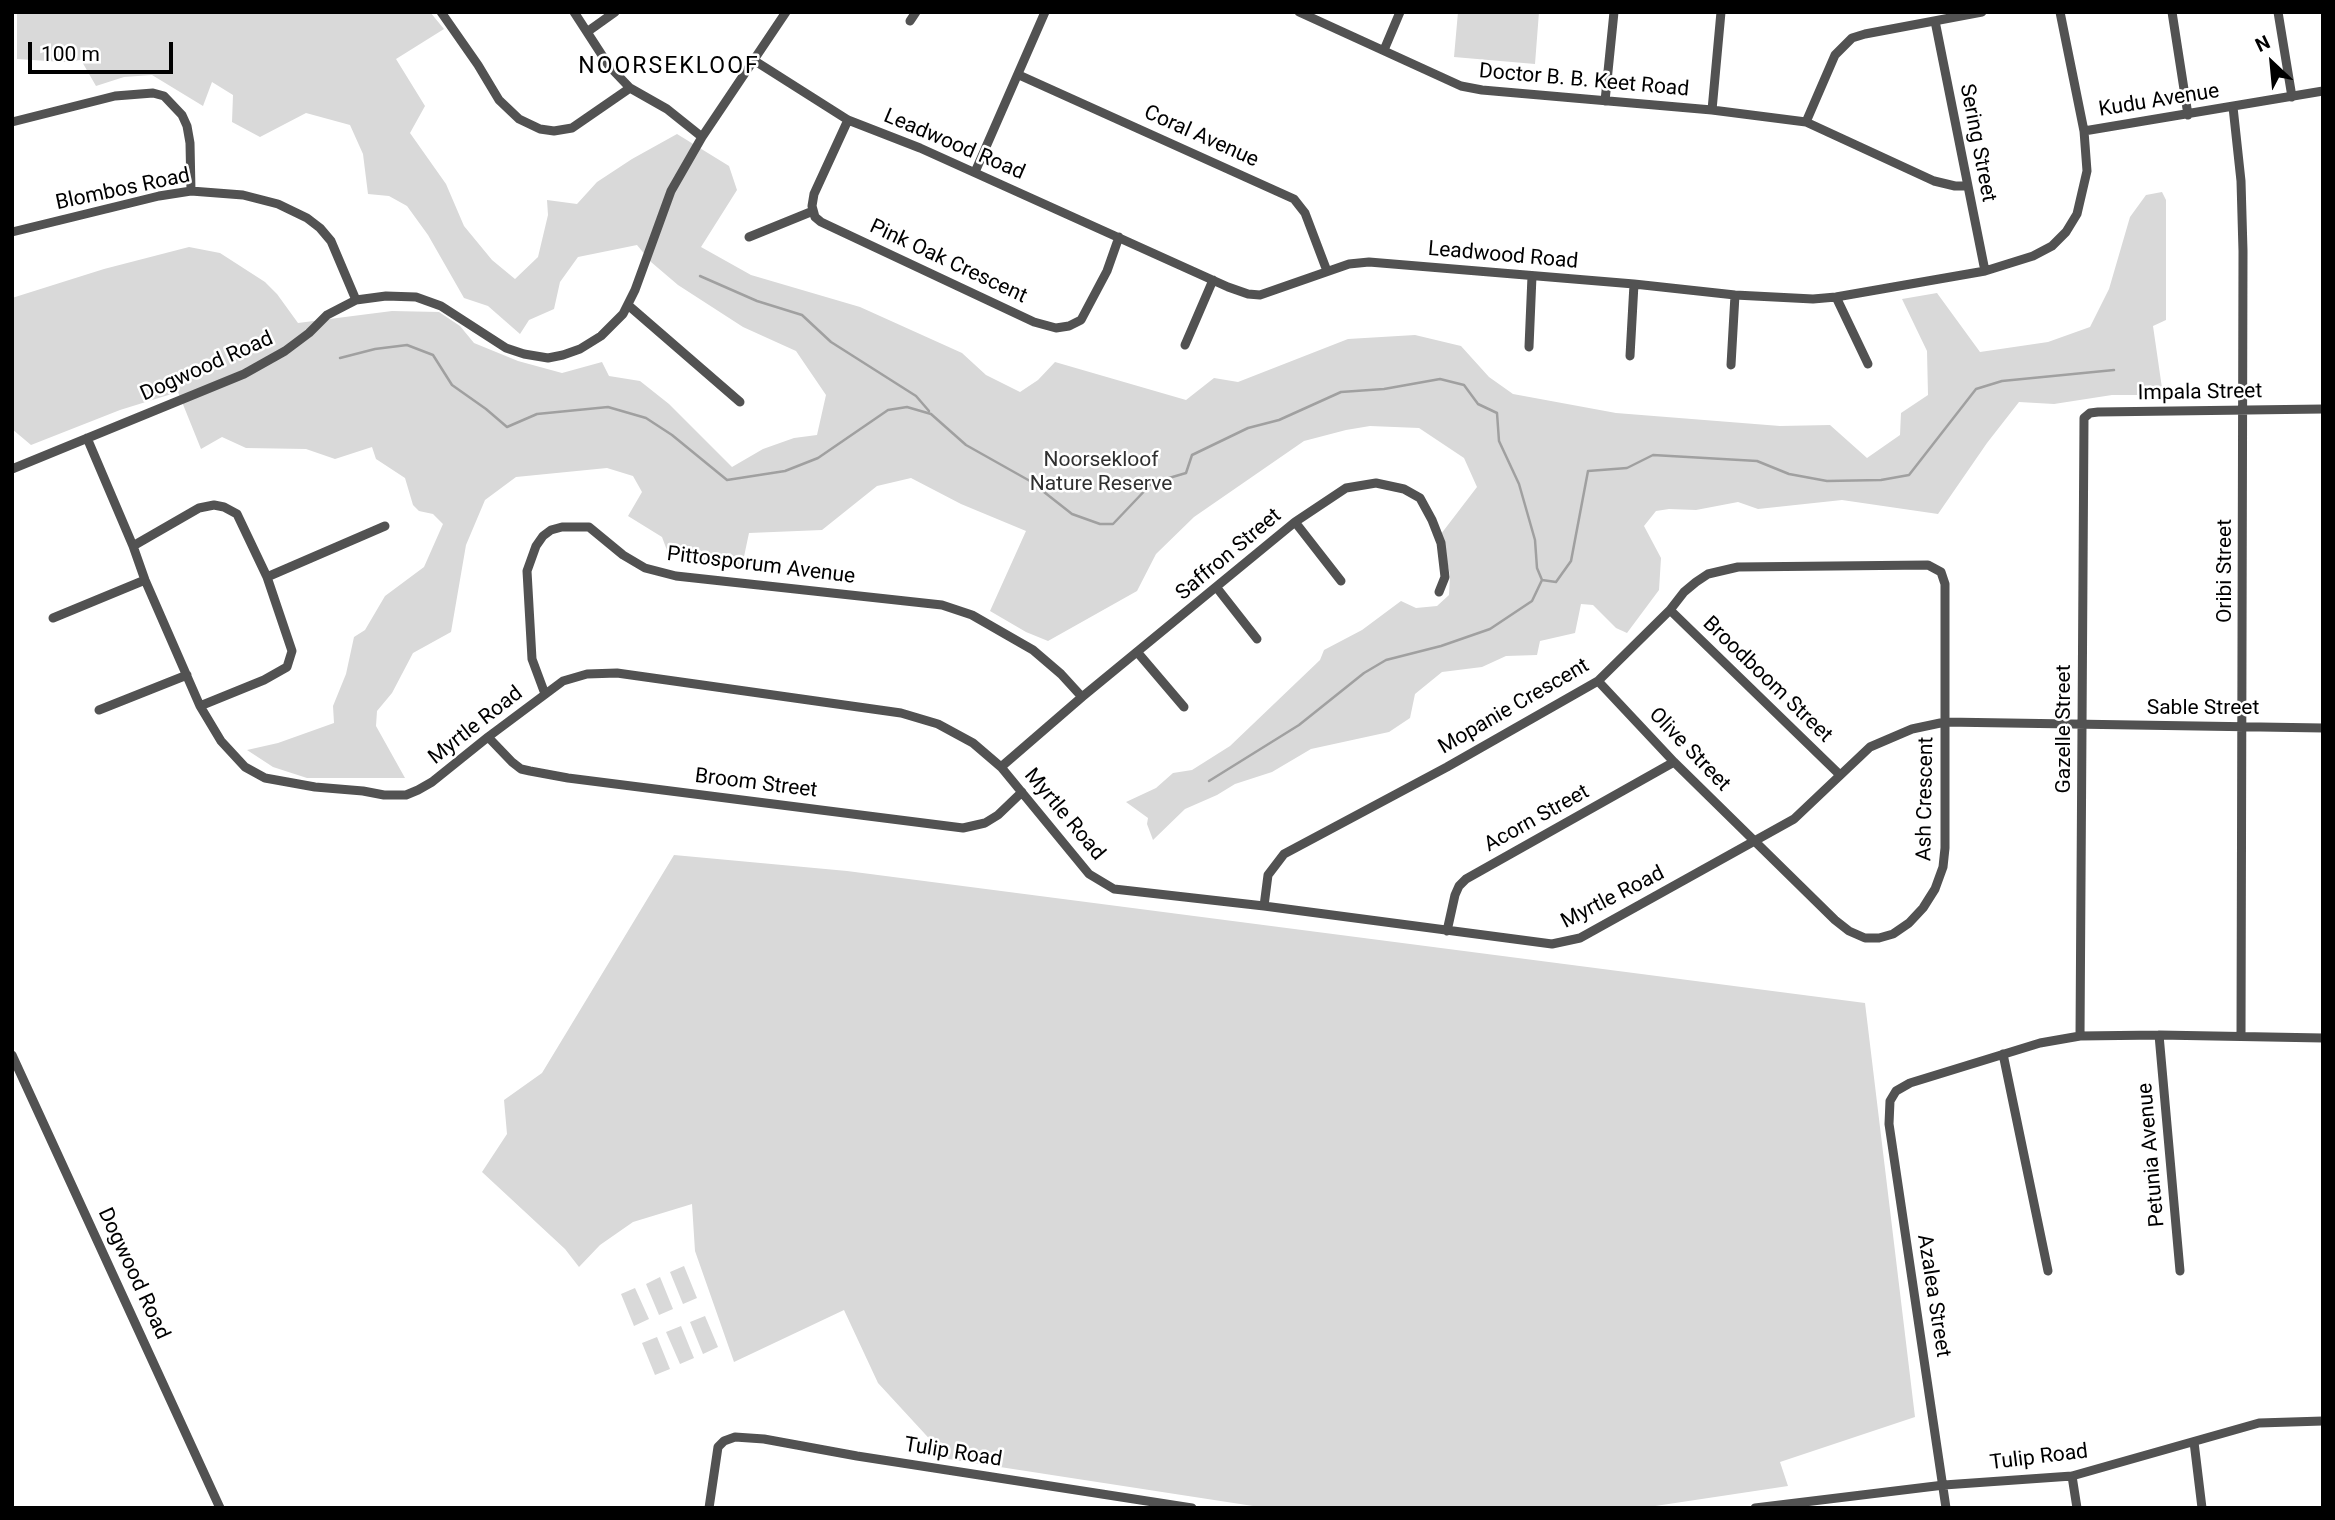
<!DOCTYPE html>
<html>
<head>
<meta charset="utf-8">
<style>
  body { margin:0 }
  #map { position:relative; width:2335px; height:1520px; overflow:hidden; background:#fff; font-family:Roboto,sans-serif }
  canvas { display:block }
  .frame { position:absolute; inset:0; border:14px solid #000; pointer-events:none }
  .north { position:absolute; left:2237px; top:28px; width:70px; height:70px; -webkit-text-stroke:5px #fff; paint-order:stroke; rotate:334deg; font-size:19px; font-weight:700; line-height:28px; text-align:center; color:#000 }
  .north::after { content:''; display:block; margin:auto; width:24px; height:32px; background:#000; clip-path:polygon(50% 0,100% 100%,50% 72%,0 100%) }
  .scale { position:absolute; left:28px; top:42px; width:145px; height:32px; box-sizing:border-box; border:4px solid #000; border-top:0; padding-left:9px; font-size:21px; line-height:24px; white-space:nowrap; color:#000; -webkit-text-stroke:5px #fff; paint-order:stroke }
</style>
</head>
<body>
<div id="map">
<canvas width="2335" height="1520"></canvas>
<div class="frame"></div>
<div class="north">N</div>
<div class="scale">100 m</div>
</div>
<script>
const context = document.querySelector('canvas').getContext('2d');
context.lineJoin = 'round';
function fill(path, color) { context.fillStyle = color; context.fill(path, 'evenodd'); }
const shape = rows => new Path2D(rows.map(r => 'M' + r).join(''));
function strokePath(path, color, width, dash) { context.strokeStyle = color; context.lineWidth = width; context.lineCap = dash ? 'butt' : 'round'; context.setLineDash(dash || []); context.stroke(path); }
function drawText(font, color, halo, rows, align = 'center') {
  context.font = font + ' Roboto,sans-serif'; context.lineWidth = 5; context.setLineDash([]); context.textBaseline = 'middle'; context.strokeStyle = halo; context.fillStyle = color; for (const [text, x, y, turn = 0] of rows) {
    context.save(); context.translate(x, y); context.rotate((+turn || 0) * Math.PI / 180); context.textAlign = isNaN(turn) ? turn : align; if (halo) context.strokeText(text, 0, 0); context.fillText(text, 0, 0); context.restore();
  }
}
fill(shape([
  [17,12,430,12,444,29,396,59,425,106,410,133,446,184,464,226,492,260,515,279,538,257,548,215,547,200,577,204,597,182,632,159,677,134,729,166,737,190,701,247,751,275,860,307,962,353,986,375,1020,392,1038,380,1055,362,1186,400,1214,378,1238,382,1348,339,1415,335,1461,346,1489,377,1513,394,1616,413,1780,426,1830,425,1867,458,1900,435,1901,413,1928,395,1927,351,1902,299,1937,293,1980,352,2048,342,2090,327,2109,289,2130,217,2146,195,2162,192,2166,200,2166,320,2153,326,2163,395,2112,395,2054,404,2019,402,1987,443,1938,514,1842,500,1758,509,1738,502,1696,510,1669,509,1656,511,1644,526,1661,558,1659,590,1627,633,1616,628,1593,605,1581,604,1575,633,1540,641,1537,655,1506,656,1482,667,1442,672,1415,694,1410,718,1389,732,1311,749,1272,772,1235,784,1217,795,1185,809,1153,840,1147,824,1148,818,1126,802,1156,788,1173,773,1192,770,1230,746,1320,660,1324,650,1362,630,1401,601,1416,608,1437,606,1449,595,1450,575,1441,534,1477,487,1464,458,1419,428,1370,426,1346,430,1304,441,1194,517,1156,554,1137,591,1048,641,1026,632,990,611,1026,531,961,504,911,478,877,486,822,530,749,533,742,566,719,565,668,553,662,537,628,516,642,492,633,476,607,468,516,477,485,500,466,545,451,632,413,653,392,693,377,711,376,726,405,778,307,778,273,767,247,750,278,743,334,723,333,706,346,674,354,637,365,630,385,596,424,567,443,524,433,514,419,511,413,505,405,478,376,459,372,447,335,459,306,449,246,448,222,437,201,449,178,392,120,410,31,445,12,429,12,298,104,269,189,247,220,253,265,282,277,294,298,323,392,311,439,312,460,326,474,343,518,361,562,373,602,362,609,376,640,381,669,404,732,467,763,449,794,438,817,435,826,395,796,351,743,327,678,285,651,262,637,245,578,257,560,282,554,309,529,320,520,334,488,306,464,298,428,235,407,206,389,196,368,194,363,154,350,125,306,113,260,137,232,122,233,95,212,82,203,106,152,75,124,77,96,86,81,60,63,62,17,59],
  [1458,12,1539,12,1535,64,1454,57],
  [674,855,847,871,1865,1003,1915,1417,1780,1462,1788,1486,1642,1508,1266,1508,948,1459,878,1383,844,1310,734,1362,695,1251,692,1204,633,1222,600,1245,579,1267,565,1249,482,1172,507,1134,504,1100,542,1073],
  [684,1266,697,1298,683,1304,670,1272],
  [660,1277,673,1309,659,1315,646,1284],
  [635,1288,649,1319,634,1326,621,1294],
  [705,1316,718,1347,703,1354,690,1322],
  [681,1326,694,1358,680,1364,666,1332],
  [657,1337,670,1369,655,1375,642,1343]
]), '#d9d9d9');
strokePath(shape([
  [700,276,757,301,802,315,831,342,916,396,929,411],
  [340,358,375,349,407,345,433,355,452,385,486,409,507,427,537,414,608,407,646,418,672,435,727,480,785,471,818,458,888,410,907,407,931,414,966,445,1030,481,1072,514,1100,524,1113,524,1152,483,1186,473,1192,455,1248,428,1279,420,1341,392,1384,389,1440,379,1464,385,1478,404,1497,413,1499,441,1519,484,1535,540,1537,568,1542,580,1556,582,1571,561,1588,471,1627,468,1653,455,1757,461,1789,474,1827,481,1881,480,1909,475,1976,389,2002,381,2114,370],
  [1209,781,1299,725,1364,673,1386,660,1441,646,1490,629,1532,601,1542,580]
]), '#a0a0a0', 2.5);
strokePath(shape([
  [441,12,478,65,499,100,519,119,540,129,554,131,572,128,630,88],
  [574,12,609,66,630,88,667,109,702,137],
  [1299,12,1461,86,1482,90,1712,110,1806,122,1934,181,1955,186,1968,186],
  [2172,12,2188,115],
  [2278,12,2292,97],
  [910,21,916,12],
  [1935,21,1985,271],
  [587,32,615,12],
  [1384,50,1400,12],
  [755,61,848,120,920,148,1228,287,1248,294,1260,295,1349,264,1369,262,1634,284,1735,295,1813,299,1836,297,1985,271,2033,256,2052,246,2066,232,2077,214,2087,171,2084,131,2060,12],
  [1019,75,1294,199,1305,213,1327,271],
  [1605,101,1614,12],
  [2233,107,2241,181,2243,251,2241,1036],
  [1712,110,1721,12],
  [848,120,814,194,812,206,815,217,821,222,1034,322,1056,328,1069,326,1081,320,1107,271,1119,237],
  [12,122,115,96,153,93,164,96,182,115,187,126,190,143,191,191],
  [1806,122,1835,55,1852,38,1865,34,1982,12],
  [2084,131,2323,91],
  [975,172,1045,12],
  [12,232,159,196,191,191,243,195,278,204,307,218,320,228,331,241,356,300],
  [749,237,813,211],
  [1836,297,1868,364],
  [628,305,740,402],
  [1185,345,1213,280],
  [1529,347,1532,276],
  [1630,356,1634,284],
  [1731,365,1735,295],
  [87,438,133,546,145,580,200,706,221,741,245,767,265,778,315,787,363,791,384,795,406,795,418,790,432,782,488,737,563,681,587,674,617,673,901,713,938,724,973,743,1001,767,1089,874,1114,889,1264,906,1552,944,1580,938,1794,819,1870,747,1912,729,1945,722,2323,728],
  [12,469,244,374,285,351,309,333,327,315,356,300,386,296,416,297,441,306,506,348,524,354,548,358,563,355,580,349,601,336,623,314,635,290,671,191,702,137,786,12],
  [1295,522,1341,581],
  [133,546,199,508,214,505,224,507,237,514,267,577,292,651,287,667,264,680,200,706],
  [267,577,385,526],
  [1217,588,1257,639],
  [1670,610,1840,775],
  [53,618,145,580],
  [1138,653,1184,707],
  [545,694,532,659,527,571,536,546,543,536,551,530,562,527,589,527,623,555,645,568,676,576,942,605,972,615,1033,650,1061,674,1082,697],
  [99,710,187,675],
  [488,737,512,762,521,769,530,771,568,778,963,828,985,823,998,815,1022,792],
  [1001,767,1082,697,1295,522,1346,488,1376,483,1404,489,1420,498,1432,520,1441,543,1445,577,1439,592],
  [1264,906,1268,875,1284,854,1447,767,1598,681,1670,610,1684,592,1696,582,1708,574,1738,567,1928,565,1941,572,1945,584,1945,848,1943,867,1935,889,1923,908,1909,923,1893,934,1879,938,1865,938,1849,931,1835,920,1674,762,1598,681],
  [1447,931,1455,895,1459,886,1466,879,1674,762],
  [2159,1035,2180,1271],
  [2080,1036,2084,418,2090,413,2098,412,2323,409],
  [2003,1054,2048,1271],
  [12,1055,220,1508],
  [2194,1442,2202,1508],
  [2072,1476,2077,1508],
  [709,1508,718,1447,724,1441,735,1437,764,1439,857,1456,1192,1508],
  [1755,1508,1944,1485,2072,1476,2259,1423,2323,1421],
  [1946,1508,1889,1124,1890,1101,1896,1091,1910,1083,2040,1043,2080,1036,2159,1035,2323,1038]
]), '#525252', 9);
drawText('21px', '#000', '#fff', [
  ["Doctor B. B. Keet Road",1584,81,5],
  ["Kudu Avenue",2159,101,-9],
  ["Coral Avenue",1201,137,24],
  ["Sering Street",1977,143,79],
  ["Leadwood Road",954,145,23],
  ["Blombos Road",123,190,-12],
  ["Leadwood Road",1503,256,5],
  ["Pink Oak Crescent",948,262,25],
  ["Dogwood Road",207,367,-24],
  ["Impala Street",2200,393,-1],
  ["Saffron Street",1229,555,-40],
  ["Pittosporum Avenue",761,566,7],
  ["Oribi Street",2226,571,-90],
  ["Broodboom Street",1767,680,44],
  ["Mopanie Crescent",1514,707,-30],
  ["Sable Street",2203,709],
  ["Myrtle Road",476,726,-38],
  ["Gazelle Street",2065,729,-90],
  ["Olive Street",1689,750,46],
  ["Broom Street",756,784,7],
  ["Ash Crescent",1926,799,-89],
  ["Myrtle Road",1064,815,50],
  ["Acorn Street",1537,819,-29],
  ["Myrtle Road",1613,898,-27],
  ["Petunia Avenue",2152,1155,-95],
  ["Dogwood Road",133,1274,65],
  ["Azalea Street",1933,1296,81],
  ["Tulip Road",953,1453,9],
  ["Tulip Road",2039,1458,-7]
]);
drawText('21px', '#303030', '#fff', [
  ["Noorsekloof",1101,461],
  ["Nature Reserve",1101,485]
]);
context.letterSpacing = '2px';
drawText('23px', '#000', '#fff', [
  ["NOORSEKLOOF",669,67]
]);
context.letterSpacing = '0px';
</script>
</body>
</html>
